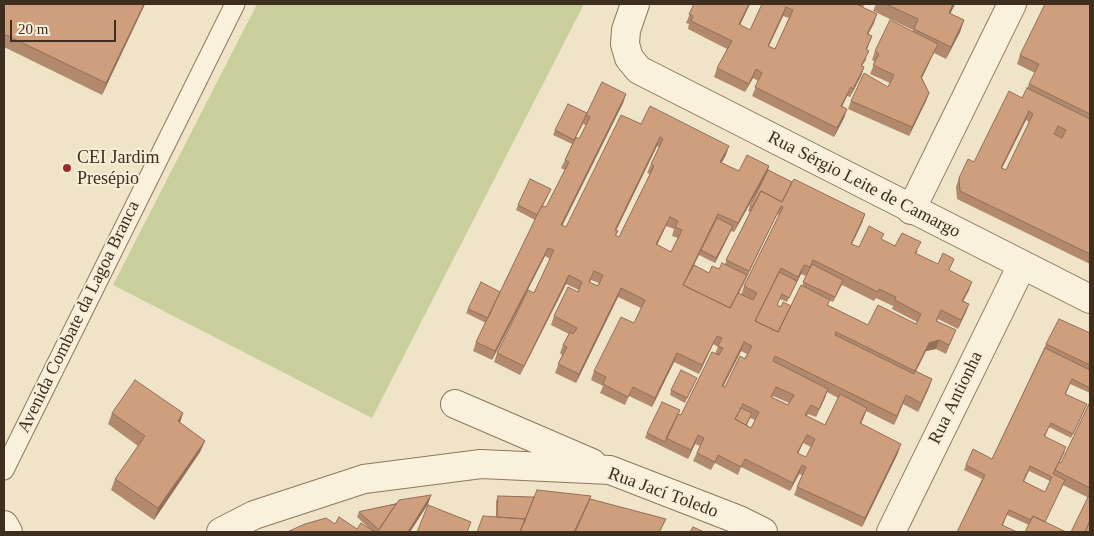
<!DOCTYPE html>
<html>
<head>
<meta charset="utf-8">
<style>
  body { margin:0 }
  #map { position:relative; width:1094px; height:536px; overflow:hidden; background:#f0e4c8; font-family:Georgia,serif }
  canvas { display:block }
  .frame { position:absolute; inset:0; border:5px solid #3d2e20; pointer-events:none }
  .scale { position:absolute; left:10px; top:20px; width:106px; height:22px; box-sizing:border-box; border:2px solid #3d2e20; border-top:0; padding-left:6px; font-size:15px; line-height:18px; white-space:nowrap; color:#3d2e20; -webkit-text-stroke:4px #f7eed8; paint-order:stroke }
</style>
</head>
<body>
<div id="map">
<canvas width="1094" height="536"></canvas>
<div class="frame"></div>
<div class="scale">20 m</div>
</div>
<script>
const context = document.querySelector('canvas').getContext('2d');
context.lineJoin = 'round';
function fill(path, color) { context.fillStyle = color; context.fill(path, 'evenodd'); }
const shape = rows => new Path2D(rows.map(r => 'M' + r).join(''));
function strokePath(path, color, width, dash) { context.strokeStyle = color; context.lineWidth = width; context.lineCap = dash ? 'butt' : 'round'; context.setLineDash(dash || []); context.stroke(path); }
function drawText(font, color, halo, rows, align = 'center') {
  context.font = font + ' Georgia,serif'; context.lineWidth = 4; context.setLineDash([]); context.textBaseline = 'middle'; context.strokeStyle = halo; context.fillStyle = color; for (const [text, x, y, turn = 0] of rows) {
    context.save(); context.translate(x, y); context.rotate((+turn || 0) * Math.PI / 180); context.textAlign = isNaN(turn) ? turn : align; if (halo) context.strokeText(text, 0, 0); context.fillText(text, 0, 0); context.restore();
  }
}
fill(shape([
  [257,4,584,4,372,418,113,285]
]), '#c9cf9b');
const service = shape([
  [4,470,235,4]
]);
const minor = shape([
  [635,4,626,30,625,44,629,58,639,70,1090,299],
  [911,210,1012,4],
  [455,404,592,463],
  [4,525,8,532],
  [221,532,254,515,364,479,481,464,610,470,739,520,763,532],
  [891,532,1022,265]
]);
strokePath(service, '#8d765c', 21);
strokePath(minor, '#8d765c', 30);
strokePath(service, '#faf1dc', 19);
strokePath(minor, '#faf1dc', 28);
fill(shape([
  [4,4,145,4,102,95,4,47],
  [694,4,750,4,740,25,750,30,762,4,761,4,865,4,863,7,874,23,868,34,872,36,867,50,866,60,862,66,864,67,861,76,850,97,847,96,842,106,847,109,844,118,834,137,752,96,758,81,753,78,745,92,714,77,717,68,727,49,688,29,689,24,686,23],
  [783,16,789,18,775,49,769,46],
  [876,4,955,4,950,14,964,20,960,32,946,59,934,53,922,78,929,93,926,101,909,136,848,109,851,101,888,87,890,83,870,74,875,62,872,60,875,51,913,31,913,30,873,11],
  [1090,4,1090,264,957,199,956,187,959,178,974,162,1022,98,1027,88,1035,73,1017,64,1020,55],
  [1026,120,1029,122,1006,170,1002,168],
  [626,94,623,103,562,226,566,227,641,124,726,155,721,163,739,171,769,166,768,170,792,182,865,214,862,223,852,244,859,247,882,240,895,246,918,251,916,254,949,270,969,290,963,301,969,304,958,329,938,319,937,321,956,330,946,354,936,349,926,351,916,371,932,379,918,412,903,404,894,425,866,411,861,424,898,453,862,527,794,495,802,475,799,474,790,491,741,467,738,475,715,463,711,470,693,461,700,446,695,444,688,459,645,438,647,433,679,414,681,415,715,354,718,347,713,344,699,374,674,362,652,407,629,396,625,405,600,393,603,386,591,380,594,371,634,323,641,308,618,297,576,383,555,373,562,355,560,353,563,345,569,334,551,325,554,316,579,290,566,284,520,375,494,362,497,353,534,293,550,259,545,256,492,360,473,351,476,342,486,323,466,313,468,309,500,292,535,220,516,210,518,205,551,189,543,206,546,207,565,170,561,168,565,160,572,144,553,135,555,130],
  [583,124,586,125,579,139,576,137],
  [657,146,659,147,651,164,647,173,650,174,619,237,616,236,618,231,616,230],
  [761,184,750,206,748,211,750,212,725,264,719,269,709,273,694,265,700,253,699,255,715,263,731,231,734,232],
  [777,214,779,215,744,286,741,295,739,294],
  [666,226,674,229,672,236,678,238,671,252,657,245],
  [801,274,806,276,802,286,791,306,781,307,777,305,780,299,787,302],
  [591,280,599,283,598,286,590,282],
  [842,285,874,301,876,298,893,306,892,309,917,322,916,324,868,325,828,305,829,300,833,302],
  [741,351,747,354,725,387,723,386],
  [827,392,838,398,825,425,807,416,808,414,816,417],
  [773,396,789,403,788,405,772,398],
  [750,418,755,420,751,428,747,425],
  [803,443,811,447,806,457,798,454],
  [1090,333,1090,393,1070,384,1066,394,1085,409,1071,438,1049,427,1045,437,1065,452,1060,462,1061,463,1090,402,1090,532,1087,497,1063,485,1045,522,1029,525,1007,515,1003,525,957,532,982,479,964,470,966,465,992,459,1046,344],
  [1029,471,1050,481,1045,492,1024,482],
  [697,378,685,403,670,395,671,390],
  [112,413,183,413,180,423,205,441,200,452,154,520,111,490,115,479,138,446,108,424],
  [431,495,428,504,410,532,287,532,335,524,357,529,371,530,357,517,359,512],
  [498,496,590,499,666,519,660,532,477,532,496,517,496,501]
]), '#b2896c');
fill(shape([
  [144,4,145,4,102,95,106,83],
  [749,4,750,4,736,33,739,24],
  [953,4,955,4,945,25,949,13],
  [786,7,783,16,765,54,768,46],
  [877,14,874,23,864,42,867,34],
  [964,20,960,32,946,59,951,47],
  [938,44,934,52,918,86,921,77],
  [864,67,861,76,850,97,853,89],
  [756,69,753,78,745,92,749,84],
  [851,87,847,96,838,115,841,106],
  [929,93,926,101,909,136,912,127],
  [626,94,623,103,558,234,561,225],
  [847,109,844,118,834,137,837,128],
  [1029,111,1026,120,998,176,1001,168],
  [660,137,657,146,612,239,615,230],
  [729,146,726,155,717,171,720,162],
  [769,166,766,175,734,232,738,223],
  [718,214,715,222,682,289,683,285],
  [865,214,862,223,848,252,851,244],
  [670,217,666,226,653,253,656,244],
  [733,226,731,231,715,263,716,258],
  [548,248,545,256,492,360,495,351],
  [804,265,801,274,795,286,798,277],
  [569,275,566,284,520,375,524,366],
  [972,282,969,290,959,309,962,301],
  [621,288,618,297,576,383,579,374],
  [969,304,966,312,958,329,961,320],
  [717,336,713,344,699,374,702,365],
  [939,340,936,349,926,351,912,379,915,371,929,343],
  [744,342,741,351,719,395,722,386],
  [677,353,674,362,652,407,655,398],
  [932,379,929,388,918,412,921,403],
  [828,389,825,398,816,417,819,409],
  [906,395,903,404,894,425,897,416],
  [867,408,864,417,856,432,860,423],
  [183,413,179,425,178,421],
  [698,435,695,444,688,459,691,450],
  [807,435,803,443,794,462,797,453],
  [205,441,200,452,154,520,158,508],
  [901,444,898,453,862,527,865,518],
  [802,465,799,474,790,491,793,483],
  [431,495,428,504,410,532,408,532]
]), '#916f58');
const building = shape([
  [4,4,144,4,106,83,4,34,4,4],
  [694,4,749,4,739,24,750,30,762,4,856,4,877,14,867,34,872,36,866,49,869,51,861,66,864,67,853,89,851,87,841,106,847,109,837,128,755,87,762,73,756,69,749,84,717,68,732,41,691,21,693,16,689,14,694,4],
  [786,7,793,10,775,49,768,46,786,7],
  [886,4,953,4,949,13,964,20,951,47,914,29,918,19,886,4],
  [1045,4,1090,4,1090,114,1029,84,1039,64,1020,55,1045,4],
  [890,20,938,44,921,77,929,93,912,127,851,101,864,73,888,87,894,75,873,65,879,54,875,51,890,20],
  [602,82,626,94,561,225,566,227,621,115,641,124,650,106,729,146,720,162,739,171,747,155,769,166,738,223,718,214,683,285,730,308,738,293,753,300,757,293,744,286,783,207,781,206,749,271,726,260,761,191,782,202,794,179,865,214,851,244,859,247,869,226,884,234,881,239,895,246,902,233,921,242,915,253,938,264,943,253,954,259,949,270,972,282,962,301,969,304,961,320,941,310,936,321,956,330,949,345,939,340,929,343,915,371,932,379,921,403,906,395,897,416,775,356,773,361,828,389,819,409,811,405,805,415,825,425,840,394,867,408,860,423,901,444,865,518,797,487,806,467,802,465,793,483,745,459,741,467,718,455,715,462,697,453,704,438,698,435,691,450,666,438,678,414,681,415,712,352,719,355,723,348,718,346,722,338,717,336,702,365,677,353,655,398,633,387,628,397,603,384,606,377,594,371,621,317,634,323,645,300,621,288,579,374,558,364,567,347,563,345,570,332,573,334,577,328,554,316,568,287,578,292,582,282,569,275,524,366,497,353,528,290,534,293,554,250,548,248,495,351,476,342,539,211,542,206,546,207,569,162,565,160,576,137,579,139,590,117,586,115,602,82],
  [660,137,663,139,651,164,654,166,619,237,615,235,618,231,615,230,660,137],
  [670,217,678,221,675,227,682,230,671,252,656,244,670,217],
  [813,260,878,292,879,289,896,297,895,300,921,314,916,324,878,305,868,325,827,305,830,300,801,285,778,332,755,321,781,268,798,277,804,265,810,267,813,260],
  [594,271,603,275,598,286,589,282,594,271],
  [836,332,915,371,914,374,835,335,836,332],
  [744,342,752,346,745,359,740,356,725,387,722,386,744,342],
  [776,387,794,395,788,405,771,397,776,387],
  [743,404,759,412,751,428,735,419,743,404],
  [807,435,815,439,806,457,797,453,807,435],
  [1027,88,1090,119,1090,254,960,191,959,178,968,159,974,162,1009,91,1022,98,1027,88],
  [1029,111,1033,114,1006,170,1001,168,1029,111],
  [1058,126,1066,130,1062,138,1054,134,1058,126],
  [568,104,587,113,574,140,555,130,568,104],
  [768,170,792,182,782,202,761,191,752,207,750,206,768,170],
  [530,179,551,189,537,215,518,205,530,179],
  [717,218,733,226,716,258,701,250,717,218],
  [722,263,747,275,730,308,683,285,694,265,709,273,712,266,719,269,722,263],
  [812,264,843,280,835,297,803,282,812,264],
  [779,272,797,281,789,298,782,294,777,305,781,307,783,302,791,306,778,332,755,321,779,272],
  [481,282,500,292,488,318,468,309,481,282],
  [1059,319,1090,333,1090,365,1046,344,1059,319],
  [1045,348,1090,370,1090,388,1072,379,1065,394,1087,404,1073,434,1051,423,1044,436,1066,447,1053,474,1065,480,1045,522,1033,516,1031,520,1009,510,1002,525,1017,532,957,532,985,475,966,465,973,449,992,459,1045,348],
  [1030,466,1052,477,1045,492,1023,481,1030,466],
  [681,370,697,378,687,398,671,390,681,370],
  [135,380,183,413,178,421,205,441,158,508,115,479,145,436,112,413,135,380],
  [662,402,680,410,665,442,647,433,662,402],
  [1090,402,1090,488,1055,470,1059,462,1061,463,1090,402],
  [741,408,752,413,746,425,735,419,741,408],
  [537,490,591,496,574,532,520,532,537,490],
  [1090,493,1090,521,1085,532,1071,532,1090,493],
  [431,495,408,532,377,532,399,500,431,495],
  [498,496,534,497,524,523,525,519,497,517,498,496],
  [590,499,666,519,659,532,575,532,590,499],
  [396,504,379,530,359,512,362,511,396,504],
  [428,505,471,522,467,532,417,532,428,505],
  [483,516,525,519,520,532,477,532,483,516],
  [1033,516,1066,532,1025,532,1033,516],
  [339,517,357,529,361,523,375,532,287,532,305,524,326,518,335,524,339,517],
  [1090,521,1090,532,1085,532,1090,521],
  [693,527,704,532,690,532,693,527]
]);
fill(building, '#cf9f7d');
strokePath(building, '#916f58', 1);
for (const [x, y, r, color] of [
  [67,168,5,"#9e2a2b"]
]) { const dot = new Path2D(); dot.arc(x, y, r, 0, 2 * Math.PI); context.fillStyle = color; context.fill(dot); strokePath(dot, '#f7eed8', 2); }
drawText('18px', '#3d2e20', '#f7eed8', [
  ["CEI Jardim",77,158],
  ["Presépio",77,179]
], 'left');
drawText('18px', '#3d2e20', '#f7eed8', [
  ["Rua Sérgio Leite de Camargo",864,185,27],
  ["Avenida Combate da Lagoa Branca",79,317,-64],
  ["Rua Antionha",956,398,-64],
  ["Rua Jací Toledo",663,493,20]
]);
</script>
</body>
</html>
